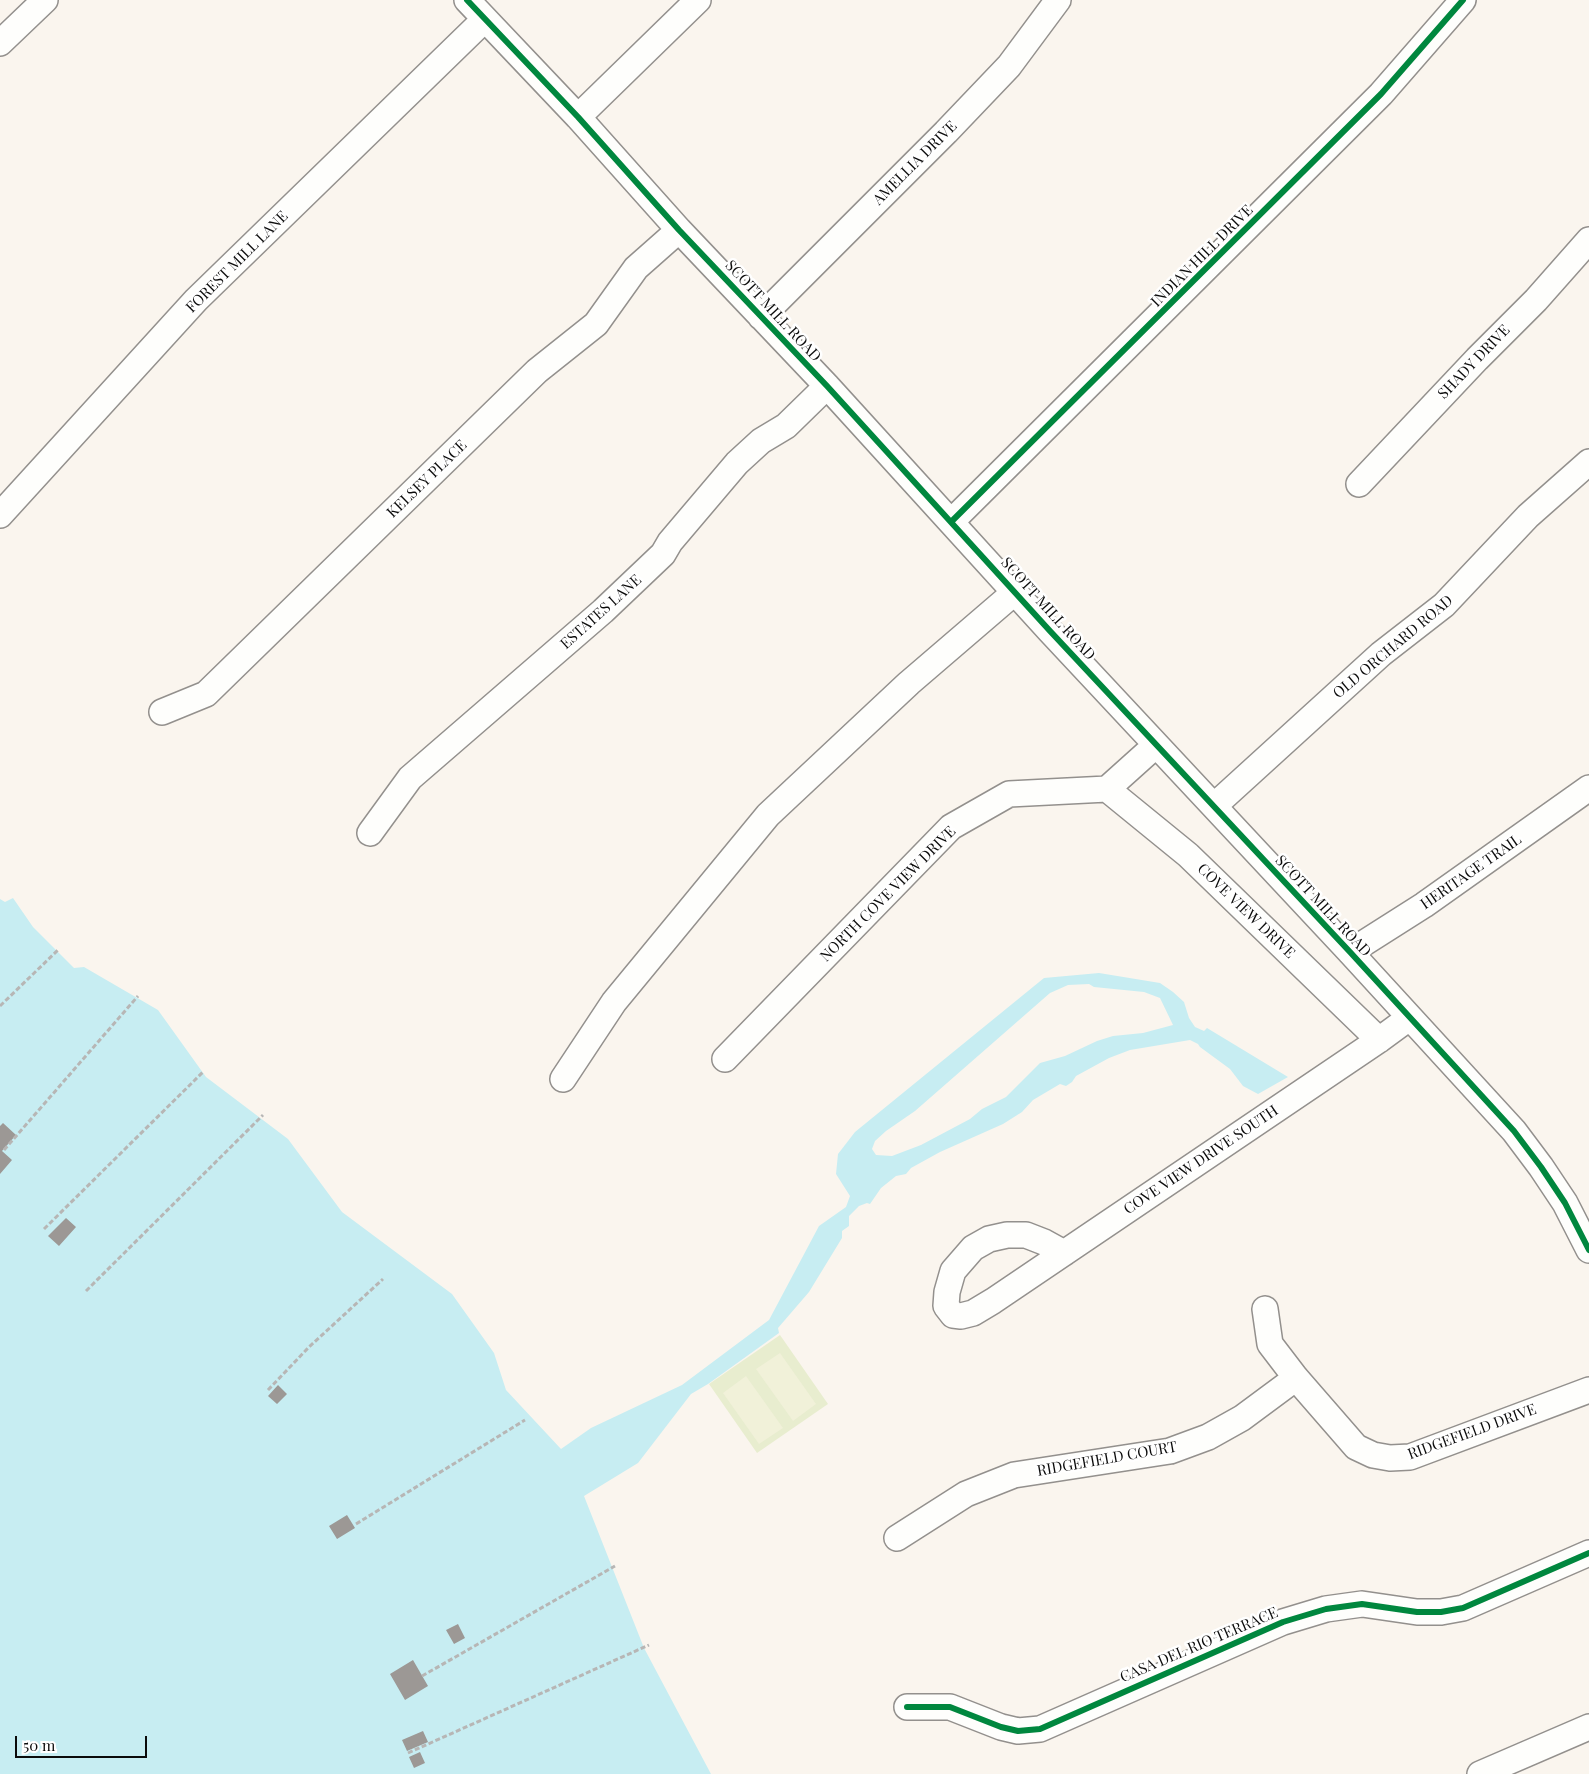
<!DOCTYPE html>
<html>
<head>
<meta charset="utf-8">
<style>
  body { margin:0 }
  #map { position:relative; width:1589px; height:1774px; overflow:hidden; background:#faf5ee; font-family:"Playfair Display",serif }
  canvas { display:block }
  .scale { position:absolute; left:15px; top:1736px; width:132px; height:22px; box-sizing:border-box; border:2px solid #0b0b0b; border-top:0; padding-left:6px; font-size:15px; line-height:18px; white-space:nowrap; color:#0b0b0b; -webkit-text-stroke:4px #fff; paint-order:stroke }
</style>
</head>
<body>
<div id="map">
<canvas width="1589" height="1774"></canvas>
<div class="scale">50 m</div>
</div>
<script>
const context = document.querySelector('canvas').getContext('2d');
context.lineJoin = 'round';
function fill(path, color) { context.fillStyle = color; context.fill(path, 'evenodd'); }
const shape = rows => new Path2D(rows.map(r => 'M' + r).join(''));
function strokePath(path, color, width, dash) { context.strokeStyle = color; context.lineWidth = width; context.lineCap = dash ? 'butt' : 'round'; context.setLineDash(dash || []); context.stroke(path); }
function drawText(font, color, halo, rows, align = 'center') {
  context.font = font + ' "Playfair Display",serif'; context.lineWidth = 5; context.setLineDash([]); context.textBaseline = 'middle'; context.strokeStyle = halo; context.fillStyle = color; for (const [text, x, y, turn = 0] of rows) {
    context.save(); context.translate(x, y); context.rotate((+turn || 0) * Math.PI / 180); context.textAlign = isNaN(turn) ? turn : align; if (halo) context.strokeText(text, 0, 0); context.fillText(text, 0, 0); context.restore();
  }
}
fill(shape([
  [780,1335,828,1404,757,1453,709,1384]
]), '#e8edcf');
fill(shape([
  [780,1353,816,1404,793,1421,756,1369],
  [746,1376,783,1428,759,1444,723,1393]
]), '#f1f1d9');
fill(shape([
  [13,898,33,927,74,968,84,967,158,1010,206,1077,288,1139,342,1212,452,1294,494,1353,506,1390,561,1449,591,1428,682,1385,769,1320,819,1226,846,1207,850,1196,836,1174,838,1154,855,1132,1044,978,1099,973,1160,983,1173,992,1184,1002,1189,1018,1195,1027,1204,1031,1207,1028,1288,1077,1258,1094,1243,1086,1230,1069,1200,1047,1198,1044,1190,1040,1130,1050,1109,1058,1076,1076,1072,1082,1066,1086,1060,1084,1033,1100,1022,1112,1003,1124,940,1152,911,1168,906,1174,896,1176,881,1188,870,1204,867,1203,859,1206,849,1216,849,1226,842,1231,842,1238,809,1292,778,1328,779,1333,708,1384,691,1394,638,1463,584,1496,644,1648,711,1774,0,1774,0,899,5,902],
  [1089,984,1094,987,1144,992,1160,998,1173,1025,1143,1033,1113,1036,1097,1041,1065,1056,1040,1063,1006,1097,982,1109,970,1119,921,1145,892,1156,876,1155,872,1149,875,1141,886,1131,915,1111,1050,993,1068,985]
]), '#c7edf2');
fill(shape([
  [3,1123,16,1135,2,1151,12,1160,0,1174,0,1126],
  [66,1218,76,1227,59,1246,48,1236],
  [278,1385,287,1394,277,1404,268,1396],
  [347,1515,355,1528,337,1539,329,1526],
  [458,1624,465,1638,454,1644,446,1630],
  [413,1660,428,1686,405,1700,390,1674],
  [423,1731,428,1742,407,1751,402,1740],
  [420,1752,425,1763,414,1768,409,1757]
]), '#9c9895');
const minor = shape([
  [467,0,578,117,679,230,827,386,1050,631,1350,952,1514,1131,1541,1167,1565,1203,1589,1250],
  [0,43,45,0],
  [578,117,698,0],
  [761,317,946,132,1009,66,1058,0],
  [1359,484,1477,359,1536,300,1589,240],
  [0,515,196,300,485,19],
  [951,522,1381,94,1463,0],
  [162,712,206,694,537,371,596,324,636,268,679,230],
  [1107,789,1188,855,1379,1040],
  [1214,806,1381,654,1444,605,1528,516,1589,462],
  [370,833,410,778,603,611,663,554,670,542,737,463,761,441,786,426,827,386],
  [1350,952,1424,905,1589,788],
  [725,1059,951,827,1009,794,1107,789,1156,745],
  [563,1079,614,1002,768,815,909,683,1015,592],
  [1064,1253,1044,1242,1026,1235,1007,1235,989,1239,973,1248,953,1271,947,1292,946,1306,953,1315,961,1316,973,1313,993,1301,1379,1040,1409,1018],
  [1265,1309,1270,1344,1296,1378,1356,1447,1373,1455,1390,1458,1410,1457,1589,1390],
  [897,1538,966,1494,1014,1475,1170,1451,1208,1437,1242,1418,1296,1378],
  [907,1707,950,1707,1001,1727,1018,1731,1040,1729,1283,1622,1326,1609,1362,1604,1417,1612,1441,1612,1463,1608,1589,1553],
  [1480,1774,1589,1727]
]);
strokePath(minor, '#93908d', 28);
strokePath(shape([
  [0,1006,59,949],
  [4,1150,138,996],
  [44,1229,204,1071],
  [86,1291,263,1115],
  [268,1390,309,1347,383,1279],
  [356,1524,525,1420],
  [422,1676,615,1566],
  [408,1753,649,1645]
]), '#b7b6b5', 3, [5, 2.5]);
strokePath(minor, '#fefefc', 25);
strokePath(shape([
  [467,0,578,117,679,230,827,386,1050,631,1350,952,1514,1131,1541,1167,1565,1203,1589,1250],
  [951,522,1381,94,1463,0],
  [907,1707,950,1707,1001,1727,1018,1731,1040,1729,1283,1622,1326,1609,1362,1604,1417,1612,1441,1612,1463,1608,1589,1553]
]), '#00873e', 6);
drawText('15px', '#0b0b0b', '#fff', [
  ["AMELLIA DRIVE",915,163,-45],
  ["INDIAN HILL DRIVE",1202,256,-45],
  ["FOREST MILL LANE",237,262,-45],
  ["SCOTT MILL ROAD",773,311,47],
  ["SHADY DRIVE",1474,362,-46],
  ["KELSEY PLACE",427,479,-44],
  ["SCOTT MILL ROAD",1048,609,48],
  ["ESTATES LANE",601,612,-42],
  ["OLD ORCHARD ROAD",1393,647,-40],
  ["HERITAGE TRAIL",1471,872,-35],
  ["NORTH COVE VIEW DRIVE",888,894,-45],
  ["SCOTT MILL ROAD",1323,906,47],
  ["COVE VIEW DRIVE",1246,911,44],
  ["COVE VIEW DRIVE SOUTH",1201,1160,-34],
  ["RIDGEFIELD DRIVE",1472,1432,-20],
  ["RIDGEFIELD COURT",1107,1459,-10],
  ["CASA DEL RIO TERRACE",1199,1645,-23]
]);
</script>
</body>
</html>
